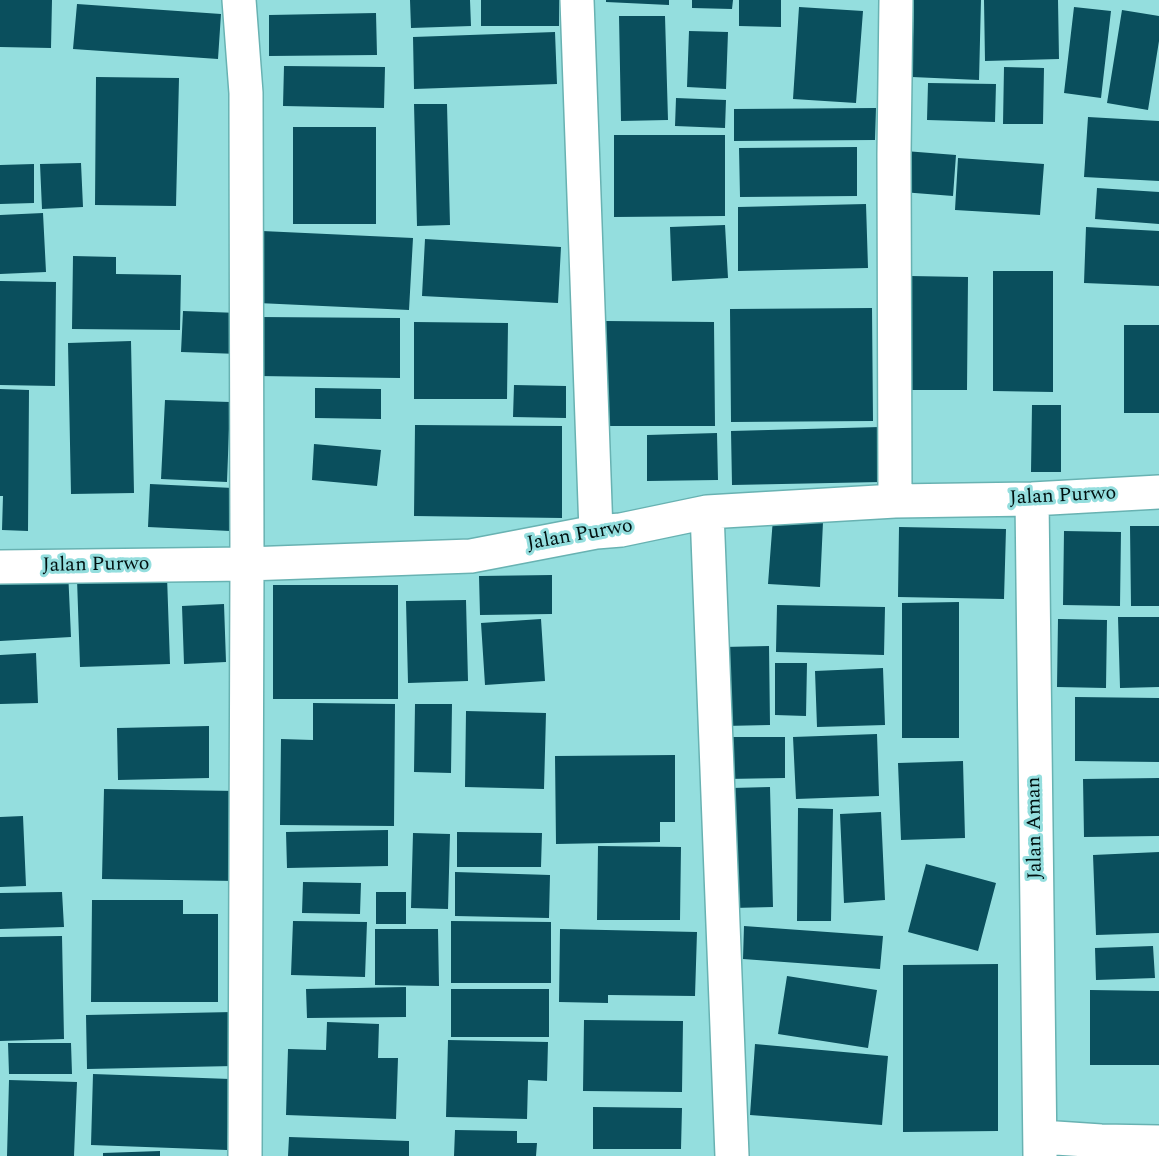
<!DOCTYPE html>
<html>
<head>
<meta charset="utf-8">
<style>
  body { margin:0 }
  canvas { display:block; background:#94dede }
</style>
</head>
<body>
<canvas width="1159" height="1156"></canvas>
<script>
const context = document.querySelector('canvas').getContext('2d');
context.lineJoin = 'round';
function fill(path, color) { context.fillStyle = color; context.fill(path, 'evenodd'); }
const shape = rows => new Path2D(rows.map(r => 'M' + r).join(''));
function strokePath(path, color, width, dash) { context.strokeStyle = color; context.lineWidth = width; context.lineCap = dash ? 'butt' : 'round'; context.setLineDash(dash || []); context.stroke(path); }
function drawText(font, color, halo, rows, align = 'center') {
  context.font = font + ' Spectral,serif'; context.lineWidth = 6; context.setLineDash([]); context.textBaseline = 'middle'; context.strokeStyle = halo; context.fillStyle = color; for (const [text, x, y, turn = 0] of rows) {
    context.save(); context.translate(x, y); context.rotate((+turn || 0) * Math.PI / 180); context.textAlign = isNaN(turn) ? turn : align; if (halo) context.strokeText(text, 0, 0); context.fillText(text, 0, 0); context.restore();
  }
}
fill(shape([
  [0,0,52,0,51,48,0,47],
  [410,0,470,0,471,26,411,28],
  [481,0,559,0,559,26,481,26],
  [606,0,669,0,669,5,606,2],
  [692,0,733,0,732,9,692,8],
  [739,0,781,0,781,27,739,26],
  [914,0,981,0,979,80,912,77],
  [984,0,1058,0,1059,59,985,61],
  [77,4,221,14,218,59,73,49],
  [799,7,863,11,856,103,793,99],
  [1074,7,1111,11,1101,98,1064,93],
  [1122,10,1159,16,1159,41,1148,110,1107,103],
  [376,13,377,55,269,56,269,15],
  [619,16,665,16,668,120,621,121],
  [689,31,728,32,726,89,687,87],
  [555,32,557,84,414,89,413,37],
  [284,66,385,67,384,108,283,106],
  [1004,67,1044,68,1043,124,1003,124],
  [96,77,179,78,176,206,95,205],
  [928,83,996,84,995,122,927,120],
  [676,98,726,100,725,128,675,126],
  [414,104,447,104,450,225,417,226],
  [876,108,875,140,734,141,734,109],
  [1088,117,1159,121,1159,181,1084,177],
  [293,127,376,127,376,224,293,224],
  [614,135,725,135,725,216,614,217],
  [857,147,857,196,740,197,739,148],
  [905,151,956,155,953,196,902,192],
  [958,158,1044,164,1040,215,955,210],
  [81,163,83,207,42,209,40,164],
  [34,164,34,203,0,204,0,165],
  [1097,188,1159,192,1159,224,1095,219],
  [866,204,868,268,738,271,738,207],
  [43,213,46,272,0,274,0,215],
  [725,225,728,278,672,281,670,227],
  [1086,227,1159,231,1159,286,1084,283],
  [262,231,413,238,409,310,258,303],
  [425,239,561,247,558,303,422,296],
  [73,256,116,257,116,274,181,275,180,330,72,329],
  [993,271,1053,271,1053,392,993,391],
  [910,276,968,277,967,390,909,390],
  [0,281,56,282,55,386,0,385],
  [872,308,873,421,731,422,730,309],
  [183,311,239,313,239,354,181,352],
  [258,317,400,318,400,378,258,376],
  [606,321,714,322,715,426,606,426],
  [414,322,508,323,507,399,414,399],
  [1124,325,1159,325,1159,413,1124,413],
  [131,341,134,493,71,494,68,343],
  [514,385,566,386,566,418,513,417],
  [315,388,381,389,381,419,315,418],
  [0,389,29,390,28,531,2,530,3,496,0,496],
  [165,400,230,402,227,482,161,479],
  [1032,405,1061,405,1061,472,1031,472],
  [415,425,562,426,562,518,414,516],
  [880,427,881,482,732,485,731,431],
  [717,433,718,480,647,481,647,435],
  [314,444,381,450,377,486,312,480],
  [150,484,233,488,230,531,148,527],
  [773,518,823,522,820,587,768,584],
  [1130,526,1159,526,1159,606,1131,606],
  [899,527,1006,529,1004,599,898,597],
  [1064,531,1121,532,1120,606,1063,605],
  [68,570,71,637,0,641,0,573],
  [552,575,552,614,480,615,479,576],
  [167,576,170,664,80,667,77,579],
  [273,585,398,585,398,699,273,699],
  [466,600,468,681,408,683,406,601],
  [959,602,959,738,902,738,902,603],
  [224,604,226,662,184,664,182,606],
  [777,605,885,607,884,655,776,652],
  [1118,617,1159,617,1159,687,1120,688],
  [541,619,545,681,485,685,481,623],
  [1058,619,1107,620,1106,688,1057,687],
  [769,646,770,725,724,726,723,647],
  [36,653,38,703,0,704,0,655],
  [775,663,807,663,806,716,775,715],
  [883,668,885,725,817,727,815,671],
  [1075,697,1159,698,1159,762,1075,761],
  [313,703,395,704,394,826,280,825,281,739,313,740],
  [415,704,452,704,451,773,414,772],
  [466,711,546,713,544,789,465,787],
  [209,726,209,778,118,780,117,728],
  [877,734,879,796,796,799,793,737],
  [726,737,785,737,785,778,726,779],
  [675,755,675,822,660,822,660,842,556,844,555,756],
  [963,761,965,838,901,840,898,763],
  [1159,778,1159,836,1084,837,1083,779],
  [770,787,773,907,733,908,731,788],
  [104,789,238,791,237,881,102,879],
  [798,808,833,809,831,921,797,921],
  [881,812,885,900,844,903,840,814],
  [23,816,26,886,0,887,0,817],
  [388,830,388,866,287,868,286,832],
  [457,832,542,833,541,867,457,867],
  [413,833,450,834,448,909,411,908],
  [598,846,681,847,680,920,597,920],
  [1159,852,1159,933,1096,935,1093,855],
  [926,864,996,883,978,951,908,932],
  [455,872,550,875,549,918,455,916],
  [303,882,361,883,360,914,302,913],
  [62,892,64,927,0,929,0,893],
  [376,892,406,892,406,924,376,924],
  [92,900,183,900,183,914,218,914,218,1002,91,1002],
  [293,921,367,922,365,977,291,975],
  [451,921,551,922,551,983,451,983],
  [744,926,883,936,880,969,743,959],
  [375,929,438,929,439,986,375,985],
  [560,929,697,932,695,996,608,995,608,1003,559,1002],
  [62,936,64,1039,0,1041,0,937],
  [1153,946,1155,978,1096,980,1095,948],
  [998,964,998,1131,903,1132,903,965],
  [787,976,877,990,868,1048,778,1034],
  [406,987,406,1017,307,1018,306,989],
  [451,989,549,989,549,1037,451,1037],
  [1090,990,1159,991,1159,1065,1090,1065],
  [233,1012,234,1066,87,1069,86,1015],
  [584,1020,683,1021,682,1092,583,1091],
  [327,1022,379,1024,378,1058,398,1058,396,1119,286,1115,288,1049,326,1050],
  [448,1040,548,1042,547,1081,528,1080,527,1119,446,1117],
  [8,1043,71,1043,72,1074,9,1074],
  [755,1044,888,1056,882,1125,750,1115],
  [93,1074,230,1079,227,1150,91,1145],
  [9,1080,77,1082,74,1156,7,1156],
  [593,1107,682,1108,681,1149,593,1149],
  [455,1130,517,1131,517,1143,537,1143,536,1156,454,1156],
  [289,1137,409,1141,409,1156,288,1156],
  [160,1151,160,1156,103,1156,103,1153]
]), '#0a4f5d');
const street = shape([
  [239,0,246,93,247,564,245,1156],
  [577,0,596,532],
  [1032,499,1040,1156],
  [895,501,894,154,896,0],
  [707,512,732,1156],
  [0,567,247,564,471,556,596,532,621,530,707,512,895,501,1032,499,1159,492],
  [1041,1137,1101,1141,1159,1142]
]);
strokePath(street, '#68b2b2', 36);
strokePath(street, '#fff', 33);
drawText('20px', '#001010', '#94dede', [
  ["Jalan Purwo",1063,497,-3],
  ["Jalan Purwo",580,536,-10],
  ["Jalan Purwo",96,566,-1],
  ["Jalan Aman",1036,828,-91]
]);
</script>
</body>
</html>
